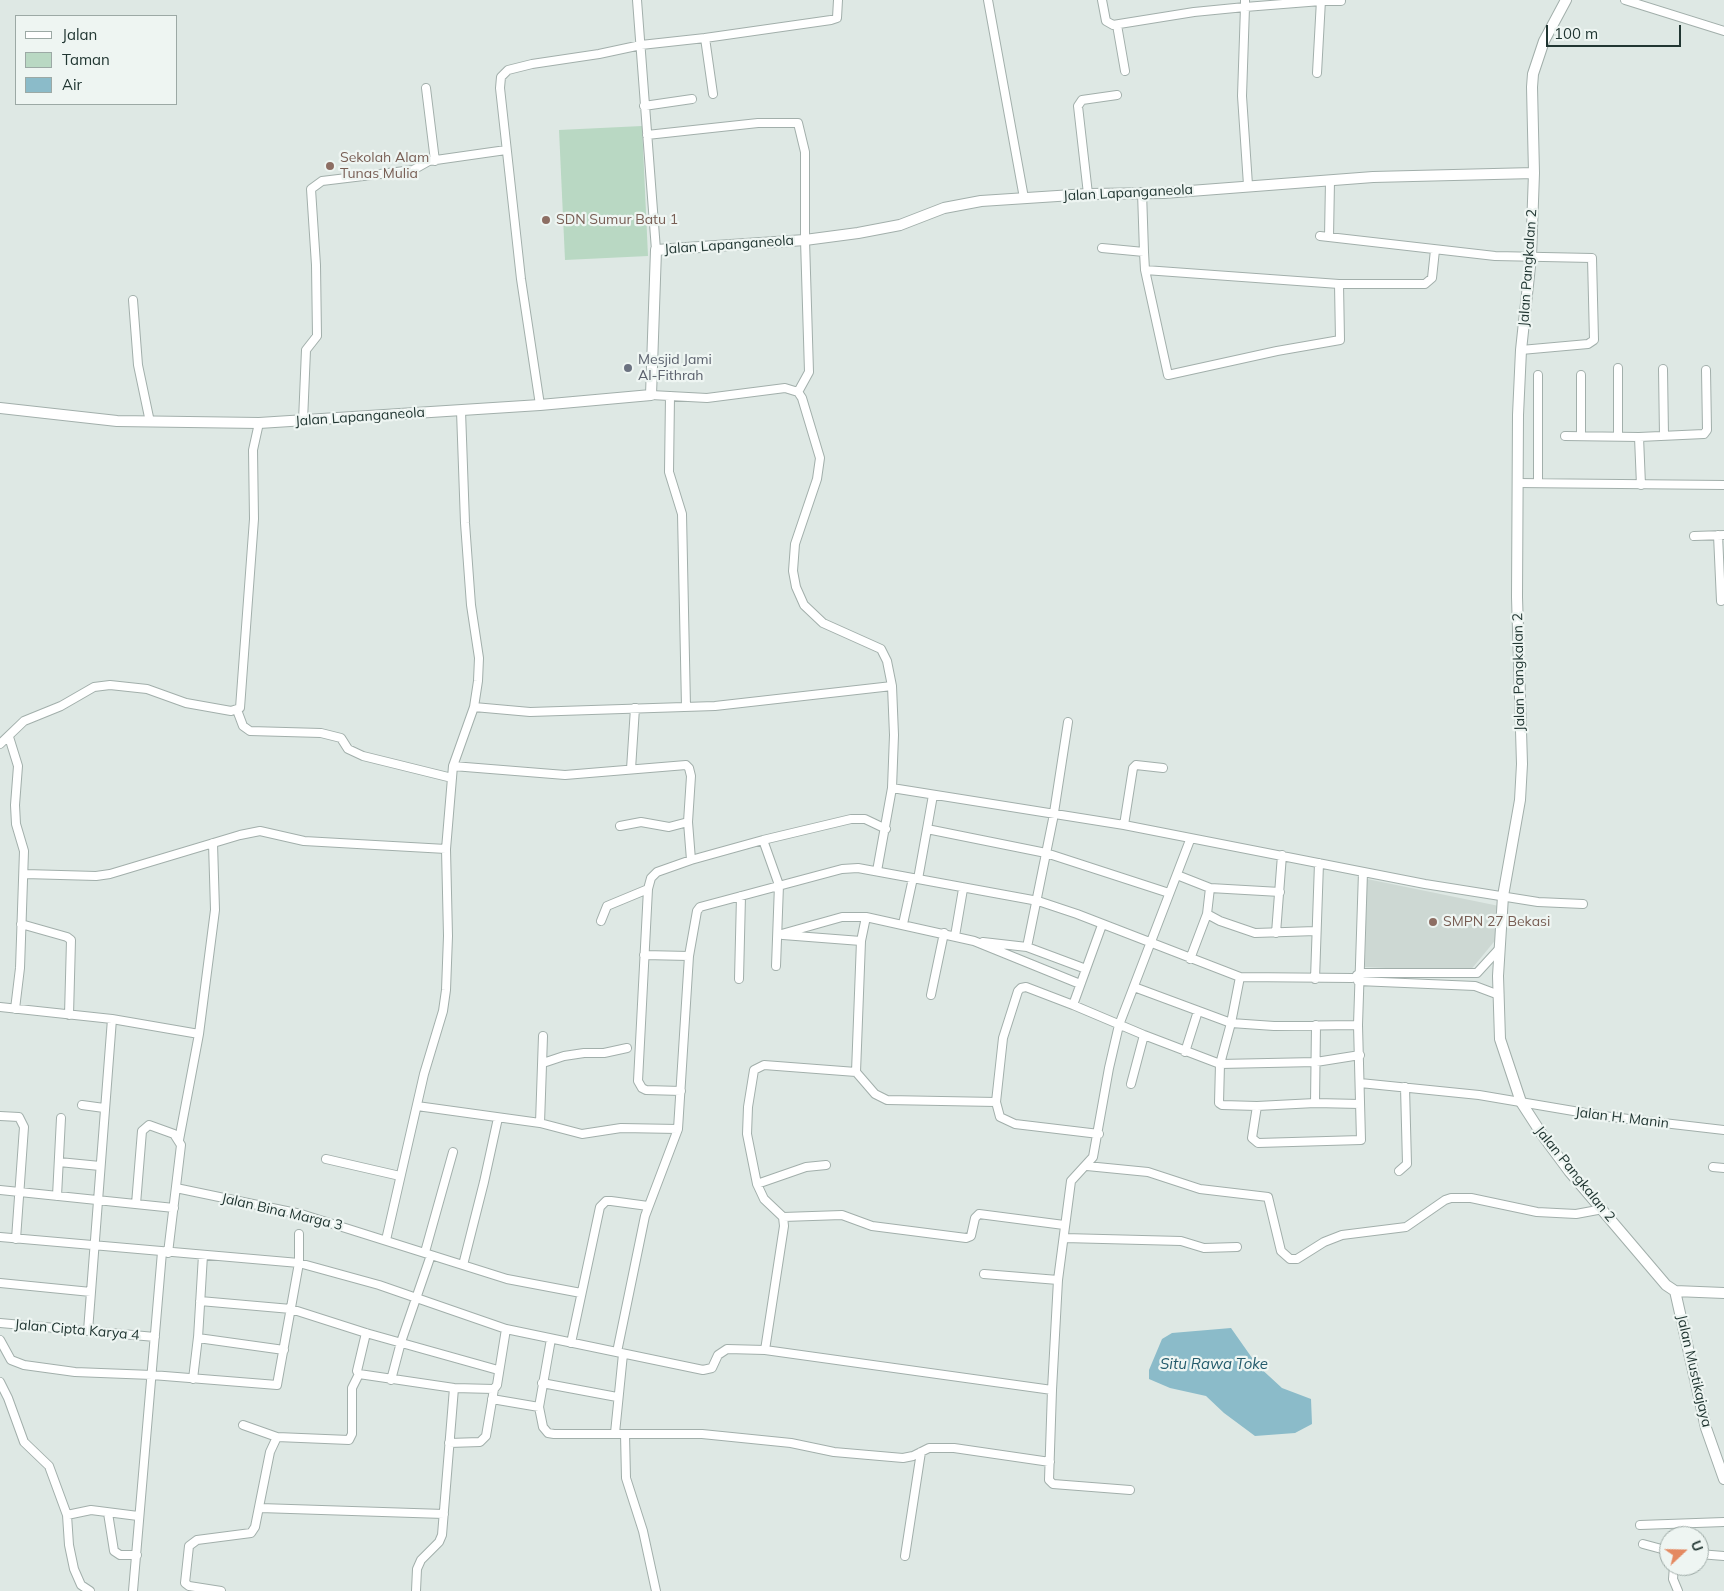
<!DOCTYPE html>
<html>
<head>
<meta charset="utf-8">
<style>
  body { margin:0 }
  #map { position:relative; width:1724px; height:1591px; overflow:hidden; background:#dee8e4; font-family:Mulish,sans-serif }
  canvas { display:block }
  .legend { position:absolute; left:15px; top:15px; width:162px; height:90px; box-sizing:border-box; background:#eef5f2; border:1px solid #9ca9a5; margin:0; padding:6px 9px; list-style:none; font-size:15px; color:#213632 }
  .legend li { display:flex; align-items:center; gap:10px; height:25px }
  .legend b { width:25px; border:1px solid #9ca9a5 }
  .north { position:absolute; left:1659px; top:1526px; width:50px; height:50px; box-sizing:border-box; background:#eef5f2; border:1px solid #9ca9a5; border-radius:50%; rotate:69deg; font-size:14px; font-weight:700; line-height:20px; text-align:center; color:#213632 }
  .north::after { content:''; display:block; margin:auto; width:18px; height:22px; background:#e48961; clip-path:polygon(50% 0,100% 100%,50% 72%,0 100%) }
  .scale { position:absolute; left:1546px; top:25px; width:135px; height:22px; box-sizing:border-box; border:2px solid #213632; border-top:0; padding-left:6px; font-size:15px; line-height:18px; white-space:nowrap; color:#213632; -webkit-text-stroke:4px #eef5f2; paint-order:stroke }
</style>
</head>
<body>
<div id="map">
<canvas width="1724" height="1591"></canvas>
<ul class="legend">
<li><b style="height:6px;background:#fff"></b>Jalan</li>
<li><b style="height:14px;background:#b9d8c3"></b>Taman</li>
<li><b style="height:14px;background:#8bbbc9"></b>Air</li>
</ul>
<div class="north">U</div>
<div class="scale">100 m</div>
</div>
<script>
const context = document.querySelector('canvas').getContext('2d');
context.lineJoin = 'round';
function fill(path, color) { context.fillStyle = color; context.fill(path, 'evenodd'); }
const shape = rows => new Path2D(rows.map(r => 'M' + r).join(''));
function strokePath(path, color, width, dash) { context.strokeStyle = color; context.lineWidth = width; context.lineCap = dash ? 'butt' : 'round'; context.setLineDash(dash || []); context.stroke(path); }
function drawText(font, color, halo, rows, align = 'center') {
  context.font = font + ' Mulish,sans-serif'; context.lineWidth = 4.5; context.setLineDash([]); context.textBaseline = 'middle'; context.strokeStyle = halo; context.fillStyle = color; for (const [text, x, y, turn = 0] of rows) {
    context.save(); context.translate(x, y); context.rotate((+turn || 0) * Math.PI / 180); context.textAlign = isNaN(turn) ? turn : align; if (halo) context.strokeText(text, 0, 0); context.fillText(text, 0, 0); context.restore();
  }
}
fill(shape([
  [1367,879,1499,906,1498,937,1469,972,1365,967]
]), '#cdd8d3');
fill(shape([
  [642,126,648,256,565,260,559,130]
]), '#b9d8c3');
fill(shape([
  [1231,1328,1257,1365,1282,1388,1311,1399,1312,1424,1295,1433,1255,1436,1224,1413,1206,1396,1170,1388,1149,1379,1149,1370,1162,1339,1172,1333]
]), '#8bbbc9');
const minor = shape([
  [637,0,656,250],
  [988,0,1024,198],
  [1102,0,1106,21,1113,25,1194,12,1245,7,1245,0],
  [1625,0,1724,31],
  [1117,25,1125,71],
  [705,38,713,94],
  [1317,73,1321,0],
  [426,88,435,161],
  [644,106,692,99],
  [647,135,758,123,798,123,805,152,805,240,809,372,798,392],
  [1248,185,1242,96,1245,7,1321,1,1341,1],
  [1142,192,1144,252],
  [1088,194,1078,106,1082,100,1117,95],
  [1320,236,1495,256,1592,258,1594,340,1588,344,1521,350],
  [1329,237,1330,181],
  [1102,248,1144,252,1145,270,1339,284,1425,284,1432,278,1435,250],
  [1145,270,1168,375,1277,351,1340,340,1339,284],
  [133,300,138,365,150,422],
  [1663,369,1664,436],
  [1538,375,1538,483],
  [1581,375,1581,436],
  [651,395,707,398,785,388,798,392,802,398,820,458,817,479,795,544,793,571,796,587,804,605,823,623,881,649,887,661,892,686,894,735,892,788,877,871],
  [670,396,669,472,682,514,686,707],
  [540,405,521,279,500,88,501,77,508,70,532,64,599,54,641,45,705,38,831,20,837,18,838,0],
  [303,421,306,350,317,336,316,265,311,189,322,181,413,170,429,161,506,150],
  [1565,436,1639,437,1704,434,1707,430,1706,370],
  [1618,436,1618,368],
  [1639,437,1641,485],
  [1517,483,1724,485],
  [1718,535,1721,601],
  [1694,536,1724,535],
  [474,707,530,712,715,706,892,686],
  [237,710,243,726,250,731,321,733,341,738,348,749,363,756,452,778],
  [9,737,18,766,15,805,16,824,24,851,20,968,15,1009],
  [0,744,24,721,61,706,94,687,110,685,147,689,186,703,231,711,240,708,254,519,253,450,259,423],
  [453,766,565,775,686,765,689,768,691,776,688,822,691,860],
  [631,769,635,708],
  [892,788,1124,825,1425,884,1538,902,1583,904],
  [933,795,927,829,1046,853,1169,893],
  [1124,825,1133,768,1136,765,1163,768],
  [620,826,641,822,669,827,688,822],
  [763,840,779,885,776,966],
  [25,874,96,876,110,874,240,835,260,831,304,841,446,849],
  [1177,875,1210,888,1280,892],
  [918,879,927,829],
  [648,889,638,1081,642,1088,646,1090,681,1091],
  [1207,914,1220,921,1255,933,1316,931],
  [601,921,607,906,648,889,651,878,657,872,691,860,763,840,851,819,865,819,886,829],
  [21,924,67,937,71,940,69,1015],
  [903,924,913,878],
  [1276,933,1282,855],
  [778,935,842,917,866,917,974,941,1080,984],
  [783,935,861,941],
  [955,936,963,889],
  [983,942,1027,947,1086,969],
  [1027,947,1053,819,1068,722],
  [644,955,689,956],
  [1190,959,1207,914,1210,888],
  [1357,975,1360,973,1477,973,1499,949],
  [1240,977,1231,1023,1220,1064,1219,1103,1222,1105,1257,1106,1315,1103,1360,1104],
  [739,979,741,896],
  [1315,979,1319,863],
  [1358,981,1475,986,1499,995],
  [1134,987,1231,1023,1274,1026,1358,1025],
  [931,995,944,933],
  [1073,1005,1102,925],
  [0,1007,112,1019,199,1034],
  [1185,1052,1198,1011],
  [543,1063,564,1056,584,1053,604,1053,627,1048],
  [856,1072,875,1094,887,1100,996,1102],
  [1360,1083,1479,1095,1603,1116,1724,1130],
  [1131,1084,1144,1035],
  [1315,1103,1316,1025],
  [82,1105,104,1108],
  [417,1106,540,1123,582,1134,621,1128,678,1129],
  [1257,1106,1252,1138,1258,1143,1361,1140,1358,1025,1363,872],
  [0,1116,19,1117,24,1127,16,1239],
  [540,1123,543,1036],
  [1099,1134,1015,1124,1000,1117,996,1102,1003,1038,1018,991,1021,988,1026,987,1073,1005,1144,1035,1220,1064,1316,1062,1360,1055],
  [179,1140,199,1034,215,910,213,843],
  [326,1159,400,1176],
  [59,1162,100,1166],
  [1087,1166,1148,1172,1200,1189,1268,1197,1281,1251,1290,1259,1297,1259,1324,1242,1342,1235,1406,1227,1445,1200,1451,1198,1471,1198,1537,1212,1576,1214,1603,1209],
  [1713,1167,1724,1168],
  [1399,1171,1407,1164,1405,1087],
  [757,1184,806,1167,826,1165],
  [176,1188,301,1214,507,1279,581,1293],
  [0,1190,174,1208],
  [57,1196,61,1118],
  [136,1204,142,1131,149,1125,174,1134,181,1145,168,1253],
  [783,1217,842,1215,872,1226,966,1238,971,1236,975,1218,979,1214,1064,1225],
  [0,1237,299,1263,379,1285,506,1329,703,1370,712,1368,718,1355,727,1349,765,1350,1052,1390],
  [1064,1238,1181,1241,1204,1248,1237,1247],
  [386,1240,424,1074,443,1011,446,990,448,936,446,849,453,766,474,707,478,681,479,658,471,605,465,523,461,411],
  [425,1252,453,1152],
  [203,1255,198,1338,284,1350],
  [463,1265,484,1182,498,1118],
  [984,1274,1058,1280],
  [0,1283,91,1292],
  [200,1301,291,1309,366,1333,498,1370],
  [0,1323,155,1337],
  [88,1331,112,1019],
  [551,1339,539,1407,543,1427,548,1433,554,1434,702,1434,791,1443,834,1452,903,1458,913,1456,929,1448,954,1448,1050,1462],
  [0,1340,11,1360,24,1365,75,1372,152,1375,277,1385,299,1263,299,1234],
  [571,1343,600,1207,606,1201,611,1201,648,1206],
  [765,1350,784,1226,783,1217,764,1199,757,1184,747,1134,748,1107,754,1070,764,1065,856,1072,861,941,866,917],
  [617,1352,645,1216,678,1129,689,956,697,911,700,907,842,869,858,868,1038,901,1077,914,1240,977,1352,978],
  [359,1374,454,1388,494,1389,497,1385,506,1329],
  [193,1379,198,1337],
  [391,1380,401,1342,431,1255],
  [0,1382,8,1398,24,1442,49,1466,67,1515,69,1545,74,1569,81,1585,90,1591],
  [542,1383,617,1397],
  [492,1399,539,1407],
  [243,1425,277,1437,349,1440,352,1434,352,1388,359,1374,357,1371,366,1333],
  [615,1433,623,1354],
  [625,1434,626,1478,643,1531,656,1591],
  [449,1443,480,1442,486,1436,494,1389],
  [1130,1490,1053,1484,1049,1480,1052,1390,1058,1280,1071,1181,1093,1157,1109,1068,1119,1025,1190,840],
  [260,1508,444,1514],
  [108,1513,114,1551,120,1555,137,1555],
  [67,1515,91,1510,138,1516],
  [1640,1525,1724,1522],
  [1643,1544,1669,1551],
  [1699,1554,1724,1556],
  [905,1556,921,1452],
  [1674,1566,1673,1579,1678,1591],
  [133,1591,162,1252],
  [221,1591,189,1586,185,1583,189,1546,197,1540,251,1533,255,1527,270,1452,277,1437],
  [416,1591,417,1569,421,1560,439,1542,442,1535,454,1388]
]);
const tertiary = shape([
  [1566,0,1544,41,1533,74,1532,87,1534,173,1531,257,1521,350,1518,415,1517,597,1522,764,1520,800,1503,896,1498,976,1500,1039,1521,1102,1543,1136,1569,1171,1666,1285,1675,1291,1724,1293],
  [0,408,117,421,259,423,540,405,651,395,656,250,805,240,858,233,900,225,944,208,981,201,1088,194,1164,193,1373,177,1534,173],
  [1675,1291,1706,1428,1724,1479]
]);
strokePath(minor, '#a2afab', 10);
strokePath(tertiary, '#a2afab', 12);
strokePath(minor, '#fff', 8);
strokePath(tertiary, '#fff', 10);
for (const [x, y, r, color] of [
  [330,166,5,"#8d6e63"],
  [546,220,5,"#8d6e63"],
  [628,368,5,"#6b7280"],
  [1433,922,5,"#8d6e63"]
]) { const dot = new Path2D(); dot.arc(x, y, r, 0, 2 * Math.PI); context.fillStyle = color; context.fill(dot); strokePath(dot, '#eef5f2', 2); }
drawText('14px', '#785e54', '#eef5f2', [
  ["Sekolah Alam",340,158],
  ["Tunas Mulia",340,174],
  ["SDN Sumur Batu 1",556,220],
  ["SMPN 27 Bekasi",1443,922]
], 'left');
drawText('14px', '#213632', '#eef5f2', [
  ["Jalan Lapanganeola",1128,193,-3],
  ["Jalan Lapanganeola",729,245,-4],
  ["Jalan Pangkalan 2",1528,268,-86],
  ["Jalan Lapanganeola",360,417,-4],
  ["Jalan Pangkalan 2",1519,672,-91],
  ["Jalan H. Manin",1622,1118,7],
  ["Jalan Pangkalan 2",1575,1174,51],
  ["Jalan Bina Marga 3",282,1212,13],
  ["Jalan Cipta Karya 4",77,1330,5],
  ["Jalan Mustikajaya",1694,1371,77]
]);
drawText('14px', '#5b616d', '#eef5f2', [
  ["Mesjid Jami",638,360],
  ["Al-Fithrah",638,376]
], 'left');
drawText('italic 15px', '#225a6b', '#eef5f2', [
  ["Situ Rawa Toke",1214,1364]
]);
</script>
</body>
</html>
